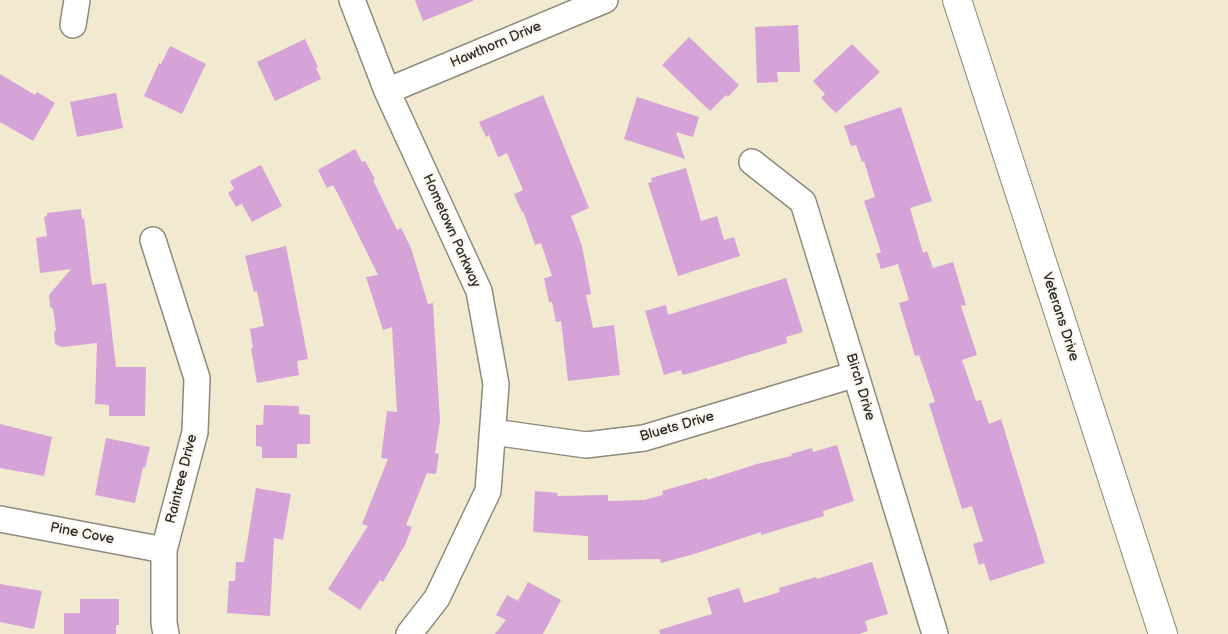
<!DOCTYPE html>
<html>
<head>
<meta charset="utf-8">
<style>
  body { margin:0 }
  canvas { display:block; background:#f1e9d0 }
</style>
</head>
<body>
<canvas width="1228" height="634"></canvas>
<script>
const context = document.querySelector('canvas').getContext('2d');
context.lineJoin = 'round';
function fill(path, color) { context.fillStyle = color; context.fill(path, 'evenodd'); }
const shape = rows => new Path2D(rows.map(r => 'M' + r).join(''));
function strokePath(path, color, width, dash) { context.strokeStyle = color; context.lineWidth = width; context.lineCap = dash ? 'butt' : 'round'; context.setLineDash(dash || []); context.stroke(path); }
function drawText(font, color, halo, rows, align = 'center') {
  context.font = font + ' "Balsamiq Sans",sans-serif'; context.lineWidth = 4; context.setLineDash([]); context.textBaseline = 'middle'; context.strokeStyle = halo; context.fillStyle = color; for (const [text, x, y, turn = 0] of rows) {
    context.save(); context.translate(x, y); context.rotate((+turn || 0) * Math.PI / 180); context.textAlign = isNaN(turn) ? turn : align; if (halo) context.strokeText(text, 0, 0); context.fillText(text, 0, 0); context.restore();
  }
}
fill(shape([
  [415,0,473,0,473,1,423,21],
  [798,25,800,72,777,72,778,82,757,83,755,27],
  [689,37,739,85,728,97,726,95,710,111,662,65],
  [305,39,318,67,316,68,321,79,275,101,257,62],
  [852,44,880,72,836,113,821,98,825,94,813,81],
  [170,46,206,64,182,114,144,96,159,63,161,64],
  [0,74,35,95,37,92,55,103,33,141,0,122],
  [116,93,123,128,77,137,70,102],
  [543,95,589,208,571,216,582,246,591,294,586,295,593,328,614,325,620,375,568,381,561,321,556,322,552,302,549,302,544,278,552,276,541,243,535,245,523,211,522,212,514,194,523,190,507,153,498,157,489,135,486,137,479,122],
  [637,97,699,117,693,137,676,132,685,159,624,139],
  [901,107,932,201,910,208,923,253,927,251,933,268,953,262,966,305,961,306,977,355,962,360,976,401,981,400,989,424,1001,419,1045,563,990,581,984,563,979,565,973,544,983,541,972,506,962,509,929,404,935,402,919,355,915,356,899,303,909,300,898,264,881,269,876,254,881,252,864,201,875,197,864,161,862,162,856,145,851,146,844,126],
  [355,149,362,162,365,161,375,179,373,180,397,230,401,228,411,248,428,304,433,303,440,421,435,453,439,454,436,474,427,473,406,525,412,527,405,545,383,582,380,580,360,610,328,589,368,526,362,524,388,459,381,458,387,411,397,412,392,327,383,330,366,277,378,275,340,198,333,185,327,188,318,170],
  [261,165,282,206,252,222,242,204,236,207,228,193,234,189,230,181],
  [686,168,701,221,717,216,724,240,734,237,740,256,678,276,648,183,652,182,651,178],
  [81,209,82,219,84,218,92,285,106,283,116,367,146,367,145,416,109,416,109,405,95,404,97,343,62,347,55,344,54,332,56,330,53,309,50,307,49,295,71,269,40,273,36,238,47,236,44,217,47,216,47,213],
  [286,246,308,359,297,361,299,375,257,383,251,348,253,348,250,329,264,326,257,291,254,292,245,256],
  [786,278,803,332,786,337,787,343,701,370,683,375,681,370,664,375,645,311,666,305,668,315],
  [264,405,299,406,299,414,310,415,310,444,297,444,297,458,262,458,262,447,256,446,256,425,263,425],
  [0,424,52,437,44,476,0,468],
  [106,438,150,447,145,468,143,467,135,503,95,495],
  [837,445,854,501,823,511,824,516,761,535,761,532,694,554,661,563,660,559,588,560,588,536,533,532,535,491,558,493,557,496,608,495,608,501,644,500,663,495,662,491,707,478,707,480,757,464,792,456,791,454,812,448,813,452],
  [256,488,291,494,283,540,274,538,270,616,227,613,229,581,235,581,236,562,244,562],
  [872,562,888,614,865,621,868,631,859,634,660,634,659,630,712,614,707,598,739,588,744,603,780,592,779,588,816,577,817,579],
  [528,582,561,600,543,634,495,634,506,620,496,615,507,595,518,601],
  [0,584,42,591,34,629,0,622],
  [80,599,119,599,119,625,116,625,116,634,64,634,64,613,80,613]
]), '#d5a3d8');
const street = shape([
  [352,0,387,91,479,291,496,384,488,491,437,598,409,634],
  [73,25,77,0],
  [387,91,605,0],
  [752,162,803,202,935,634],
  [153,240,197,378,195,432,164,550,164,623,166,634],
  [493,432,586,445,644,438,856,374],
  [0,519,164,550]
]);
const secondary = shape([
  [957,0,1163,634]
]);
strokePath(street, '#8e8a7e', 28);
strokePath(secondary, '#8e8a7e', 30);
strokePath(street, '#fff', 25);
strokePath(secondary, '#fff', 28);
drawText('14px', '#2b2b2b', '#fbf7ec', [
  ["Hawthorn Drive",496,45,-23],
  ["Hometown Parkway",451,231,66],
  ["Veterans Drive",1060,317,72],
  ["Birch Drive",860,387,73],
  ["Bluets Drive",677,427,-16],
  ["Raintree Drive",182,479,-76],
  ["Pine Cove",82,534,11]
]);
</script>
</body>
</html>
